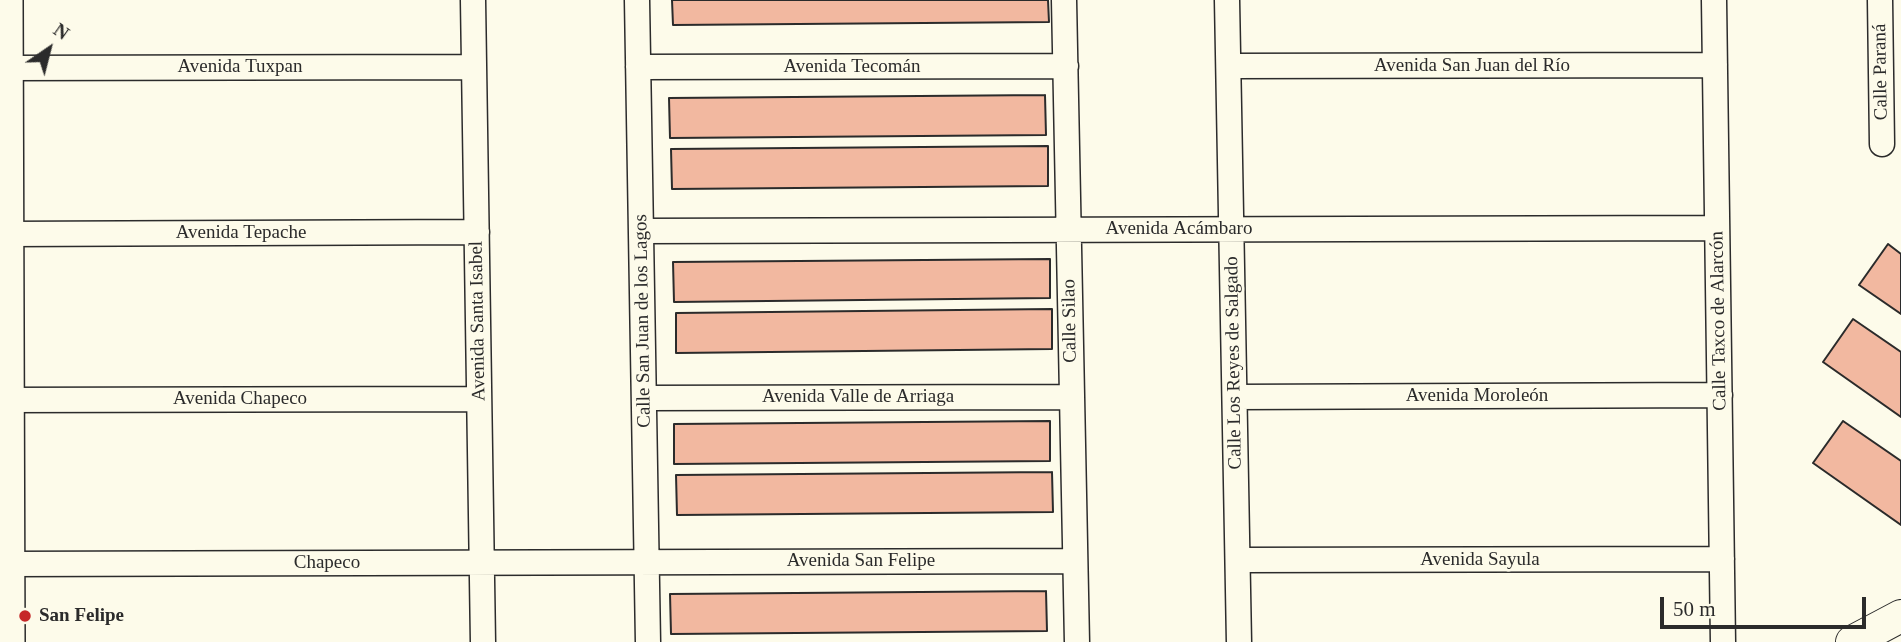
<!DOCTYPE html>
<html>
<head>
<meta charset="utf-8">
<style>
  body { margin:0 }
  #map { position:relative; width:1901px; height:642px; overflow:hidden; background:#fdfbea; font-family:"Times New Roman",serif }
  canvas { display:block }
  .north { position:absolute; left:14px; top:14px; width:70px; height:70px; -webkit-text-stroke:5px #fdfbea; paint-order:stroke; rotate:35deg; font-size:19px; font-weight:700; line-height:28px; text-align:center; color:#2b2b2b }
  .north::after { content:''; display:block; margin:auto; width:24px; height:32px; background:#2b2b2b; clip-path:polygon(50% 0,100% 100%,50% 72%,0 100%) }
  .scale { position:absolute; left:1660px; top:597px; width:206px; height:32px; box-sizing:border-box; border:4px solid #2b2b2b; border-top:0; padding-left:9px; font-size:21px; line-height:24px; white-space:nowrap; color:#2b2b2b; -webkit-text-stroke:5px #fdfbea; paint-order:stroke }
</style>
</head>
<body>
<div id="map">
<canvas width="1901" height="642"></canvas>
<div class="north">N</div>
<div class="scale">50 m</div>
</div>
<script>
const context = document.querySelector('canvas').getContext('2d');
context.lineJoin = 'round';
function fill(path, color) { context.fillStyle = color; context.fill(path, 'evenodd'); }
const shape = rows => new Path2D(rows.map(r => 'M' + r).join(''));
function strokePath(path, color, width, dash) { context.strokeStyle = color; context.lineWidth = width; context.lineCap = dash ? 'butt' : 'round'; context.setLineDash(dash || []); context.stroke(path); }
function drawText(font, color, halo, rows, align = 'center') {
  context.font = font + ' "Times New Roman",serif'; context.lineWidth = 5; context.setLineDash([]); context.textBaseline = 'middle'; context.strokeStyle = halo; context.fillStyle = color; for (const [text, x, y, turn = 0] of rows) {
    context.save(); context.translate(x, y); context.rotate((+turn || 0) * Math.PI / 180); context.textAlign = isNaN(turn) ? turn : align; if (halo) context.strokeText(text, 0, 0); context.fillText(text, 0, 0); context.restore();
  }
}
const building = shape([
  [672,0,1048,0,1049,22,673,25,672,0],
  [1045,95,1046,135,670,138,669,98,1045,95],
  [1048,146,1048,186,672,189,671,149,1048,146],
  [1888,244,1901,254,1901,314,1859,285,1888,244],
  [1050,259,1050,298,674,302,673,262,1050,259],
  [1052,309,1052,349,676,353,676,313,1052,309],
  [1853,319,1901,352,1901,417,1823,362,1853,319],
  [1050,421,1050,461,674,464,674,424,1050,421],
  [1843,421,1901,461,1901,525,1813,463,1843,421],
  [1052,472,1053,512,677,515,676,475,1052,472],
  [1046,591,1047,631,671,634,670,594,1046,591]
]);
fill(building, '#f2b8a0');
strokePath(building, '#2b2b2b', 2);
const minor = shape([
  [473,0,483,642],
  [637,0,648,642],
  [1064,0,1077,642],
  [1227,0,1239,642],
  [1714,0,1723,642],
  [1880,0,1882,144],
  [1229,66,1715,65],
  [638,67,1066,66],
  [5,68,474,67],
  [641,231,1717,228],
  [6,234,477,232],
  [1235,397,1720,395],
  [644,398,1072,397],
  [0,400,479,399],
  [1238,560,1722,559],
  [7,564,1075,561]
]);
const tertiary = shape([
  [1852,642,1901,616]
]);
const secondary = shape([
  [5,0,7,642]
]);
strokePath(minor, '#2b2b2b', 27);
strokePath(tertiary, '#2b2b2b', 34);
strokePath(secondary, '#2b2b2b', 38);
strokePath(minor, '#fdfbea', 24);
strokePath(tertiary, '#fdfbea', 32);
strokePath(secondary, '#fdfbea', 35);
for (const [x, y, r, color] of [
  [25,616,7,"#c62828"]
]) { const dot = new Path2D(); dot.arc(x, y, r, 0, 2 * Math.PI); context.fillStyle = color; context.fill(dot); strokePath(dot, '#fdfbea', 2.5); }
drawText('19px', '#2b2b2b', '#fdfbea', [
  ["Avenida San Juan del Río",1472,66],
  ["Avenida Tuxpan",240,67],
  ["Avenida Tecomán",852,67],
  ["Calle Paraná",1881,72,-91],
  ["Avenida Acámbaro",1179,229],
  ["Avenida Tepache",241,233],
  ["Avenida Santa Isabel",478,321,-91],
  ["Calle San Juan de los Lagos",643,321,-91],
  ["Calle Silao",1070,321,-91],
  ["Calle Taxco de Alarcón",1719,321,-91],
  ["Calle Los Reyes de Salgado",1234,363,-91],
  ["Avenida Moroleón",1477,396],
  ["Avenida Valle de Arriaga",858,397],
  ["Avenida Chapeco",240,399],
  ["Avenida Sayula",1480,560],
  ["Avenida San Felipe",861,561],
  ["Chapeco",327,563]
]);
drawText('bold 19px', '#2b2b2b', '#fdfbea', [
  ["San Felipe",39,616]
], 'left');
</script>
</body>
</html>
